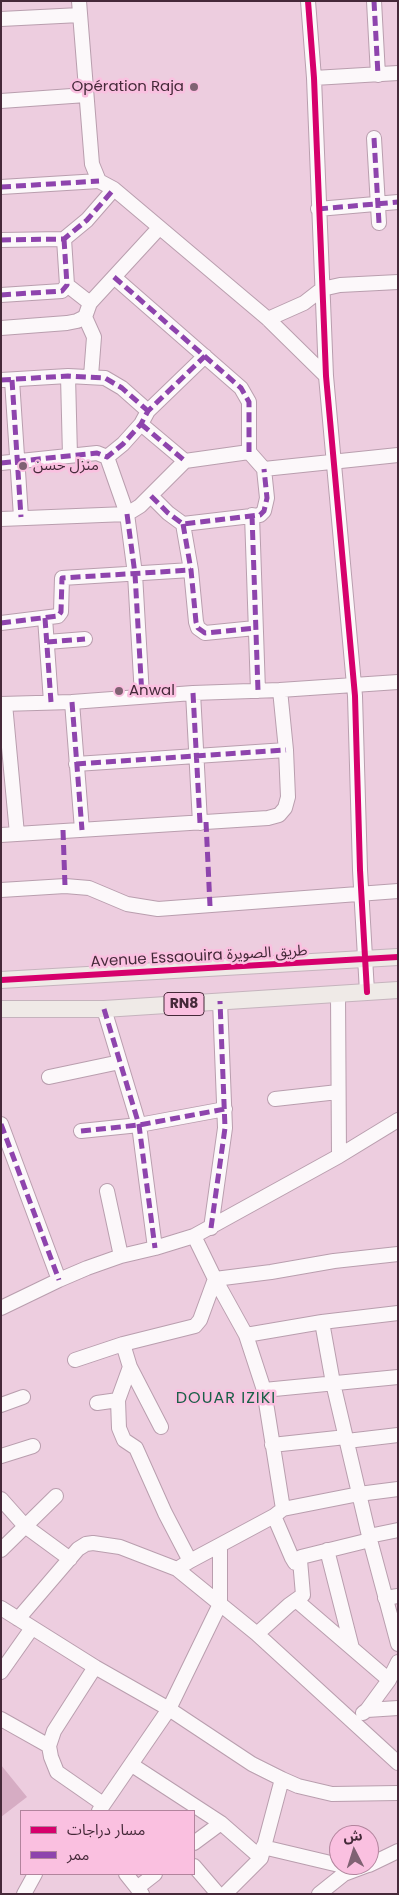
<!DOCTYPE html>
<html>
<head>
<meta charset="utf-8">
<style>
  body { margin:0 }
  #map { position:relative; width:399px; height:1895px; overflow:hidden; background:#edcddf; font-family:Poppins,"Noto Sans Arabic",sans-serif }
  canvas { display:block }
  .frame { position:absolute; inset:0; border:2px solid #452939; pointer-events:none }
  .legend { position:absolute; left:20px; top:1810px; width:175px; height:65px; box-sizing:border-box; background:#fac0e0; border:1px solid #b2849d; margin:0; padding:6px 9px; list-style:none; font-size:15px; color:#452939 }
  .legend li { display:flex; align-items:center; gap:10px; height:25px }
  .legend b { width:25px; border:1px solid #b2849d }
  .north { position:absolute; left:329px; top:1825px; width:50px; height:50px; box-sizing:border-box; background:#fac0e0; border:1px solid #b2849d; border-radius:50%; rotate:355deg; font-size:14px; font-weight:700; line-height:20px; text-align:center; color:#452939 }
  .north::after { content:''; display:block; margin:auto; width:18px; height:22px; background:#806273; clip-path:polygon(50% 0,100% 100%,50% 72%,0 100%) }
</style>
</head>
<body>
<div id="map">
<canvas width="399" height="1895"></canvas>
<div class="frame"></div>
<ul class="legend">
<li><b style="height:6px;background:#d6006c"></b>مسار دراجات</li>
<li><b style="height:6px;background:#8e44ad"></b>ممر</li>
</ul>
<div class="north">ش</div>
</div>
<script>
const context = document.querySelector('canvas').getContext('2d');
context.lineJoin = 'round';
function fill(path, color) { context.fillStyle = color; context.fill(path, 'evenodd'); }
const shape = rows => new Path2D(rows.map(r => 'M' + r).join(''));
function strokePath(path, color, width, dash) { context.strokeStyle = color; context.lineWidth = width; context.lineCap = dash ? 'butt' : 'round'; context.setLineDash(dash || []); context.stroke(path); }
function drawText(font, color, halo, rows, align = 'center') {
  context.font = font + ' Poppins,"Noto Sans Arabic",sans-serif'; context.lineWidth = 5; context.setLineDash([]); context.textBaseline = 'middle'; context.strokeStyle = halo; context.fillStyle = color; for (const [text, x, y, turn = 0] of rows) {
    context.save(); context.translate(x, y); context.rotate((+turn || 0) * Math.PI / 180); context.textAlign = isNaN(turn) ? turn : align; if (halo) context.strokeText(text, 0, 0); context.fillText(text, 0, 0); context.restore();
  }
}
fill(shape([
  [1,1765,27,1797,1,1817]
]), '#d6acc3');
const minor = shape([
  [79,1,92,164,99,181,114,189,268,319,326,376],
  [308,1,314,78,326,376,355,696,360,870,367,992],
  [374,1,378,75],
  [1,19,80,15],
  [314,78,398,73],
  [1,101,86,95],
  [374,138,379,223],
  [1,187,99,181],
  [318,209,398,202],
  [1,240,64,239,87,220,114,189],
  [114,277,241,388,249,402,249,452],
  [67,285,90,303],
  [1,295,62,291,67,285,64,239],
  [85,317,94,337,91,376],
  [268,319,304,303,322,289,340,285,398,282],
  [1,328,67,323,77,321,85,317,90,303,159,228],
  [68,376,70,456],
  [1,380,68,376,105,378,122,388,148,411],
  [12,380,21,517],
  [141,424,185,461],
  [107,457,127,514,135,574,142,696],
  [1,463,97,453,107,457,123,444,141,424,148,411,205,356],
  [151,496,168,513,183,524,260,515,264,511,267,498,264,469],
  [252,515,258,691],
  [1,519,127,514,140,506,185,461,249,452,264,469,398,455],
  [183,524,191,570,196,622,198,628,205,633,255,628],
  [45,618,51,702],
  [1,623,58,616,61,612,62,578,191,570],
  [47,642,85,639],
  [193,693,200,823],
  [72,702,82,830],
  [1,704,72,702,193,693,280,690,398,682],
  [5,704,17,834],
  [76,764,286,750],
  [1,835,268,818,279,815,285,808,288,797,286,750,280,690],
  [1,890,65,886,89,888,127,904,158,909,398,891],
  [338,994,339,1156],
  [104,1009,139,1125,155,1248],
  [49,1077,120,1062],
  [275,1099,338,1092],
  [1,1124,59,1280],
  [81,1131,139,1125,225,1109],
  [107,1191,121,1256],
  [211,1228,225,1128,220,1001],
  [1,1308,59,1280,87,1268,121,1256,155,1248,194,1236],
  [322,1322,333,1383,369,1536,398,1644],
  [246,1335,322,1322,398,1313],
  [123,1344,130,1367,161,1427],
  [75,1360,123,1344,195,1326,200,1320,215,1279,271,1272,334,1261,398,1254],
  [264,1390,398,1377],
  [118,1400,119,1428,124,1440,136,1448,165,1513,190,1561,177,1569],
  [97,1403,118,1400,130,1367],
  [1,1405,23,1397],
  [347,1441,398,1435],
  [272,1445,346,1437],
  [1,1456,33,1446],
  [1,1499,25,1526,70,1559],
  [283,1509,264,1390,246,1335,215,1279,194,1236,339,1156,398,1120],
  [274,1516,292,1558,295,1563,300,1564],
  [369,1536,398,1530],
  [1,1550,56,1496],
  [327,1550,352,1648],
  [190,1561,220,1545],
  [385,1598,398,1596],
  [297,1601,389,1680],
  [1,1608,95,1667,169,1709,252,1764,282,1779,298,1786,332,1794,398,1793],
  [18,1619,78,1549,86,1544,93,1543,120,1547,177,1569,257,1634,398,1763],
  [257,1634,289,1605,303,1595,300,1560,301,1557,370,1540],
  [95,1667,54,1731,49,1746,51,1757,57,1772,103,1804],
  [1,1672,32,1628],
  [367,1710,389,1680,398,1662],
  [363,1713,367,1710,398,1708],
  [1,1719,49,1746],
  [132,1765,221,1823,261,1858],
  [99,1811,169,1709,220,1604,220,1545,274,1516,283,1509,359,1494,398,1489],
  [194,1843,221,1823],
  [263,1847,339,1865],
  [369,1865,398,1851],
  [194,1866,218,1894],
  [126,1874,142,1894],
  [137,1888,155,1874],
  [24,1894,35,1874],
  [225,1894,261,1858,282,1779],
  [319,1894,344,1874,368,1865]
]);
const major = shape([
  [1,980,398,957],
  [1,1009,104,1009,398,990]
]);
strokePath(minor, '#b99eae', 16);
strokePath(major, '#c5b3bd', 18);
strokePath(minor, '#fcf8fa', 14);
strokePath(major, '#efeae7', 16);
strokePath(shape([
  [374,1,378,75],
  [374,138,379,223],
  [1,187,99,181],
  [318,209,398,202],
  [1,240,64,239,87,220,114,189],
  [114,277,241,388,249,402,249,452],
  [1,295,62,291,67,285,64,239],
  [1,380,68,376,105,378,122,388,148,411],
  [12,380,21,517],
  [141,424,185,461],
  [1,463,97,453,107,457,123,444,141,424,148,411,205,356],
  [151,496,168,513,183,524,260,515,264,511,267,498,264,469],
  [127,514,135,574,142,696],
  [252,515,258,691],
  [183,524,191,570,196,622,198,628,205,633,255,628],
  [45,618,51,702],
  [1,623,58,616,61,612,62,578,191,570],
  [47,642,85,639],
  [193,693,200,823],
  [72,702,82,830],
  [76,764,286,750],
  [206,822,210,906],
  [63,830,65,886],
  [104,1009,139,1125,155,1248],
  [1,1124,59,1280],
  [81,1131,139,1125,225,1109],
  [211,1228,225,1128,220,1001]
]), '#8e44ad', 5, [10, 5]);
strokePath(shape([
  [308,1,314,78,326,376,355,696,360,870,367,992],
  [1,980,398,957]
]), '#d6006c', 6);
for (const [x, y, r, color] of [
  [194,87,5,"#806273"],
  [23,466,5,"#806273"],
  [119,691,5,"#806273"]
]) { const dot = new Path2D(); dot.arc(x, y, r, 0, 2 * Math.PI); context.fillStyle = color; context.fill(dot); strokePath(dot, '#fac0e0', 2); }
for (const [x, y, w] of [
  [184,1004,40]
]) { const box = new Path2D(); box.roundRect(x - w / 2, y - 11.5, w, 23, 4); context.fillStyle = '#fac0e0'; context.fill(box); strokePath(box, '#452939', 1); }
drawText('bold 14px', '#452939', null, [
  ["RN8",184,1004]
]);
drawText('15px', '#452939', '#fac0e0', [
  ["Opération Raja",184,87,"right"],
  ["منزل حسن",33,466],
  ["Anwal",129,691]
], 'left');
drawText('15px', '#452939', '#fac0e0', [
  ["Avenue Essaouira طريق الصويرة",199,957,-3]
]);
context.letterSpacing = '1px';
drawText('16px', '#1b6048', '#fac0e0', [
  ["DOUAR IZIKI",226,1399]
]);
context.letterSpacing = '0px';
</script>
</body>
</html>
